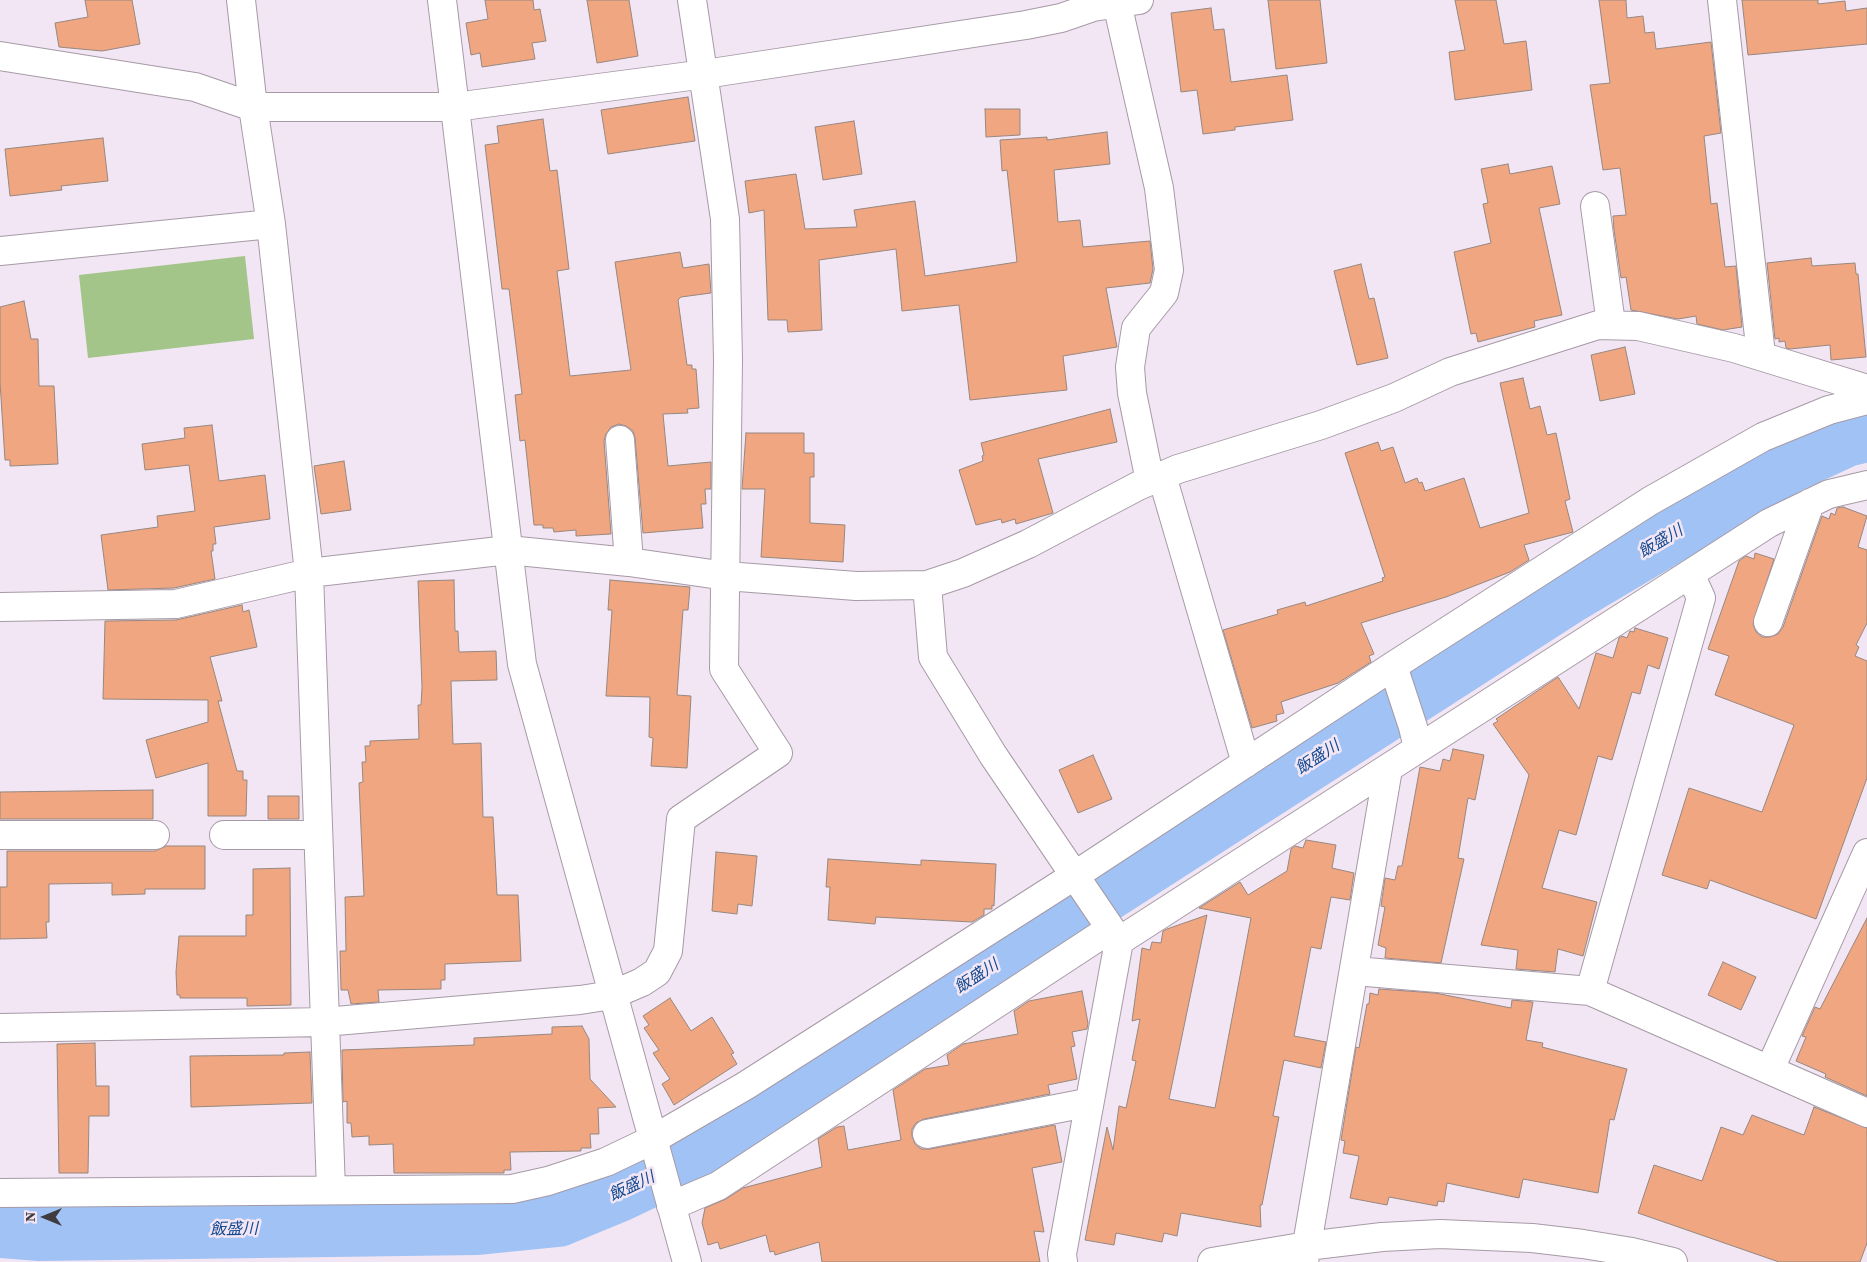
<!DOCTYPE html>
<html>
<head>
<meta charset="utf-8">
<style>
  body { margin:0 }
  #map { position:relative; width:1867px; height:1262px; overflow:hidden; background:#f3e6f4; font-family:"Source Serif 4",serif }
  canvas { display:block }
  .north { position:absolute; left:20px; top:1192px; width:50px; height:50px; -webkit-text-stroke:4px #f3e6f4; paint-order:stroke; rotate:270deg; font-size:14px; font-weight:700; line-height:20px; text-align:center; color:#403b40 }
  .north::after { content:''; display:block; margin:auto; width:18px; height:22px; background:#403b40; clip-path:polygon(50% 0,100% 100%,50% 72%,0 100%) }
</style>
</head>
<body>
<div id="map">
<canvas width="1867" height="1262"></canvas>
<div class="north">N</div>
</div>
<script>
const context = document.querySelector('canvas').getContext('2d');
context.lineJoin = 'round';
function fill(path, color) { context.fillStyle = color; context.fill(path, 'evenodd'); }
const shape = rows => new Path2D(rows.map(r => 'M' + r).join(''));
function strokePath(path, color, width, dash) { context.strokeStyle = color; context.lineWidth = width; context.lineCap = dash ? 'butt' : 'round'; context.setLineDash(dash || []); context.stroke(path); }
function drawText(font, color, halo, rows, align = 'center') {
  context.font = font + ' "Source Serif 4","Noto Sans JP",serif'; context.lineWidth = 5; context.setLineDash([]); context.textBaseline = 'middle'; context.strokeStyle = halo; context.fillStyle = color; for (const [text, x, y, turn = 0] of rows) {
    context.save(); context.translate(x, y); context.rotate((+turn || 0) * Math.PI / 180); context.textAlign = isNaN(turn) ? turn : align; if (halo) context.strokeText(text, 0, 0); context.fillText(text, 0, 0); context.restore();
  }
}
fill(shape([
  [245,256,254,339,88,358,79,275]
]), '#a3c589');
strokePath(shape([
  [0,1230,40,1233,478,1227,558,1219,621,1193,697,1157,1569,596,1790,465,1846,439,1867,434]
]), '#a0c2f4', 56);
const building = shape([
  [85,0,132,0,140,44,102,51,59,47,55,23,88,17,85,0],
  [485,0,533,0,534,10,540,9,546,41,532,43,535,59,482,67,480,53,471,55,466,23,488,19,485,0],
  [587,0,629,0,638,56,597,63,587,0],
  [1268,0,1320,0,1327,63,1276,69,1268,0],
  [1455,0,1496,0,1504,44,1526,41,1532,90,1455,100,1449,52,1465,50,1455,0],
  [1599,0,1626,0,1627,18,1643,16,1645,33,1654,32,1656,49,1711,42,1721,133,1704,136,1711,204,1717,203,1725,267,1736,266,1742,327,1723,330,1697,324,1696,316,1678,319,1631,310,1626,277,1621,278,1614,230,1613,216,1626,215,1620,168,1603,170,1590,85,1610,83,1599,0],
  [1742,0,1818,0,1818,4,1845,1,1846,11,1867,8,1867,44,1748,55,1742,0],
  [1211,8,1214,30,1224,29,1231,82,1287,75,1293,120,1235,127,1235,130,1203,134,1197,90,1181,92,1171,13,1211,8],
  [688,97,695,141,608,154,601,110,688,97],
  [985,109,1020,109,1020,135,986,137,985,109],
  [543,119,550,171,557,170,569,269,557,271,570,376,631,370,615,262,680,252,683,268,709,264,711,293,681,297,678,300,687,365,692,365,692,369,696,369,699,408,687,409,688,413,663,414,668,466,711,462,711,489,705,489,706,504,701,504,703,528,643,533,635,438,633,431,626,426,619,424,611,427,606,434,604,441,611,534,576,536,576,530,554,532,553,528,543,528,543,525,534,525,525,440,520,441,515,395,522,394,509,289,502,289,485,145,499,143,497,126,543,119],
  [854,121,862,174,823,180,815,127,854,121],
  [1107,132,1110,164,1054,170,1058,222,1080,220,1083,247,1150,241,1153,269,1150,283,1106,288,1117,347,1063,356,1067,390,970,400,959,305,902,311,896,249,819,260,822,330,788,332,787,320,768,320,764,210,749,213,745,181,796,174,805,229,857,227,854,210,915,201,925,276,1017,262,1007,170,1002,171,1000,140,1047,137,1047,140,1107,132],
  [103,138,108,181,61,186,62,190,10,196,5,149,103,138],
  [1508,164,1510,174,1552,166,1560,204,1539,208,1562,315,1534,321,1535,327,1478,342,1476,333,1471,334,1454,252,1491,243,1483,204,1488,203,1481,169,1508,164],
  [1811,258,1812,266,1855,263,1856,274,1858,274,1866,357,1831,360,1830,345,1790,349,1786,348,1785,341,1779,342,1779,338,1775,339,1767,263,1811,258],
  [1361,264,1369,299,1374,298,1388,358,1357,365,1334,271,1361,264],
  [24,301,31,339,38,339,39,386,54,386,58,464,10,466,10,460,5,460,0,382,0,307,24,301],
  [1625,347,1635,394,1600,401,1591,355,1625,347],
  [1523,378,1530,409,1540,406,1547,435,1556,433,1570,499,1565,501,1573,532,1524,545,1529,560,1510,572,1446,597,1361,623,1374,654,1369,656,1371,662,1338,683,1281,702,1284,713,1276,715,1277,721,1252,728,1223,630,1278,614,1277,610,1305,602,1306,606,1383,581,1382,578,1385,577,1345,453,1378,442,1381,451,1393,447,1405,483,1417,478,1419,483,1422,482,1425,491,1464,478,1480,528,1529,513,1500,383,1523,378],
  [1110,409,1117,442,1038,459,1053,513,1016,524,1015,519,1002,523,1001,519,976,525,959,470,983,461,982,456,984,455,981,443,1110,409],
  [212,425,219,481,265,475,270,519,214,527,216,544,213,544,213,551,211,551,215,579,174,588,108,590,101,535,158,527,157,516,195,511,189,465,145,470,142,444,185,438,184,428,212,425],
  [746,433,804,433,804,453,814,453,814,477,810,477,810,523,845,525,843,562,761,557,765,489,742,489,746,433],
  [344,461,351,510,321,514,314,466,344,461],
  [1843,507,1867,516,1858,547,1867,550,1867,623,1856,645,1859,647,1855,656,1867,661,1867,778,1816,919,1710,880,1707,889,1662,875,1689,788,1762,812,1794,725,1715,695,1729,656,1708,649,1739,561,1746,556,1754,559,1755,553,1774,559,1753,624,1756,632,1762,637,1770,637,1778,634,1783,627,1822,516,1829,519,1831,513,1835,515,1837,508,1843,507],
  [454,580,455,631,458,631,459,652,496,651,497,680,451,681,453,744,481,743,483,817,493,817,497,895,518,895,521,961,445,964,445,980,441,980,441,989,378,990,379,1002,351,1004,348,990,341,990,340,951,346,951,345,897,364,896,359,783,363,782,362,762,366,762,365,746,370,746,370,741,419,739,418,705,421,705,422,687,418,581,454,580],
  [610,580,690,587,688,610,683,610,677,695,691,696,687,768,651,766,653,738,649,737,650,697,606,696,612,610,608,610,610,580],
  [242,605,243,612,249,610,257,647,210,657,222,701,218,701,237,771,243,771,243,780,247,780,246,816,208,816,208,763,156,778,146,740,208,722,208,700,103,699,105,621,176,620,242,605],
  [1635,628,1668,638,1659,669,1648,665,1640,694,1632,692,1612,760,1598,756,1576,835,1559,830,1542,888,1597,902,1583,956,1558,949,1555,972,1516,969,1518,950,1481,945,1529,775,1493,724,1498,721,1496,719,1558,677,1579,709,1596,653,1613,658,1619,638,1622,636,1627,638,1630,631,1634,632,1635,628],
  [1453,749,1484,755,1475,800,1468,798,1458,858,1464,859,1441,963,1385,958,1386,948,1378,945,1385,907,1381,906,1385,878,1395,880,1398,866,1402,866,1420,767,1440,771,1443,759,1450,761,1453,749],
  [1093,755,1112,799,1078,813,1059,770,1093,755],
  [153,790,153,819,0,819,0,792,153,790],
  [268,796,299,796,299,819,268,819,268,796],
  [1306,840,1336,845,1332,868,1354,873,1350,900,1331,897,1321,949,1311,947,1294,1036,1326,1042,1321,1068,1284,1060,1273,1116,1279,1117,1262,1205,1260,1205,1261,1227,1181,1213,1177,1236,1164,1233,1162,1242,1116,1233,1114,1245,1085,1240,1107,1127,1113,1150,1119,1106,1126,1108,1136,1061,1132,1060,1140,1019,1132,1021,1142,948,1150,950,1152,942,1161,943,1163,931,1167,929,1207,915,1169,1099,1215,1108,1251,918,1199,908,1240,882,1248,895,1287,871,1291,849,1295,846,1303,848,1306,840],
  [166,846,205,846,205,889,145,889,145,894,112,895,112,883,49,884,49,922,46,922,47,938,0,939,0,887,7,887,7,851,155,851,166,846],
  [716,852,757,856,752,906,738,904,737,914,712,911,716,852],
  [828,859,921,865,921,860,996,864,994,906,992,905,992,909,984,909,984,915,972,922,876,917,875,924,828,920,830,887,826,887,828,859],
  [290,868,291,1005,247,1006,247,998,180,998,180,995,177,995,176,972,179,936,246,936,246,915,253,915,253,869,290,868],
  [1867,918,1867,1096,1825,1077,1826,1074,1796,1061,1806,1037,1802,1036,1815,1007,1820,1009,1867,918],
  [1723,962,1756,977,1741,1010,1708,995,1723,962],
  [1379,989,1435,993,1511,1008,1512,1000,1533,1002,1526,1040,1543,1043,1542,1047,1627,1069,1614,1120,1610,1119,1598,1193,1523,1179,1519,1198,1447,1183,1444,1202,1438,1201,1437,1206,1389,1197,1387,1205,1350,1198,1359,1156,1343,1153,1345,1141,1341,1140,1356,1047,1359,1048,1367,1004,1369,1004,1370,993,1378,995,1379,989],
  [1082,991,1088,1023,1087,1029,1072,1032,1075,1046,1071,1047,1077,1079,1048,1085,1050,1094,924,1119,916,1123,912,1129,912,1136,915,1144,921,1149,930,1149,1055,1125,1062,1162,1032,1168,1044,1232,1034,1231,1040,1262,822,1262,819,1242,775,1255,774,1251,770,1252,766,1235,720,1249,718,1242,708,1245,702,1223,705,1208,726,1199,743,1188,822,1167,818,1139,837,1127,844,1126,848,1150,901,1140,893,1090,925,1069,949,1065,947,1055,963,1044,1018,1034,1014,1011,1029,1001,1082,991],
  [670,998,691,1031,712,1017,734,1053,731,1054,737,1064,674,1105,662,1084,670,1079,653,1053,659,1050,644,1028,649,1025,643,1016,670,998],
  [582,1026,589,1039,590,1079,616,1107,598,1108,599,1134,590,1134,591,1148,581,1148,581,1151,510,1152,511,1170,504,1170,504,1173,394,1173,393,1144,369,1145,369,1136,352,1137,351,1123,347,1123,347,1101,343,1102,342,1050,474,1045,474,1038,552,1034,552,1027,582,1026],
  [95,1043,96,1086,109,1086,109,1116,89,1116,88,1173,59,1173,57,1044,95,1043],
  [310,1052,312,1103,191,1107,190,1056,284,1055,284,1053,310,1052],
  [1814,1107,1867,1128,1867,1243,1860,1262,1779,1262,1638,1213,1654,1165,1702,1181,1721,1127,1743,1135,1752,1115,1804,1135,1814,1107]
]);
fill(building, '#efa681');
strokePath(building, '#97877f', 1);
const minor = shape([
  [241,0,253,107,271,224,309,573,331,1190],
  [442,0,522,664,687,1262],
  [1722,0,1761,355],
  [1117,3,1159,188,1169,270,1164,293,1136,328,1130,367,1132,393,1150,481],
  [0,56,195,87,253,107,455,107,705,74,1026,25,1061,18,1093,7,1139,0],
  [1595,206,1611,324],
  [0,251,271,224],
  [620,440,629,562],
  [1162,476,1246,763],
  [927,585,933,657,993,755,1119,941,1062,1254,1063,1262],
  [0,607,176,604,309,573,508,550,629,562,726,576,856,586,927,585,963,573,1028,544,1138,486,1178,469,1321,425,1394,398,1450,372,1598,325,1638,326,1734,348,1867,389],
  [1768,622,1810,503],
  [1393,666,1413,727,1418,748],
  [0,835,155,835],
  [224,835,317,835],
  [1119,941,1769,523,1829,494,1867,485],
  [1355,971,1590,991,1867,1113],
  [1590,991,1701,598,1690,574],
  [0,1028,324,1022,580,1000,612,995,642,982,657,972,668,951,681,819,778,753,724,669,728,360,725,219,692,0],
  [1770,1069,1867,853],
  [927,1134,1081,1104,1089,1106],
  [0,1193,512,1189,548,1181,606,1162,652,1140,745,1086,1074,876,1393,666,1650,501,1763,437,1829,410,1867,400],
  [671,1206,718,1186,1110,929],
  [1212,1262,1307,1246,1382,1237,1440,1234,1532,1238,1583,1244,1632,1252,1673,1262],
  [1304,1262,1388,769]
]);
strokePath(minor, '#a69aa6', 30);
strokePath(minor, '#fff', 28);
drawText('italic 16px', '#144a91', '#f3e6f4', [
  ["飯盛川",1661,542,-31],
  ["飯盛川",1318,758,-33],
  ["飯盛川",977,977,-33],
  ["飯盛川",632,1187,-25],
  ["飯盛川",234,1230,-1]
]);
</script>
</body>
</html>
